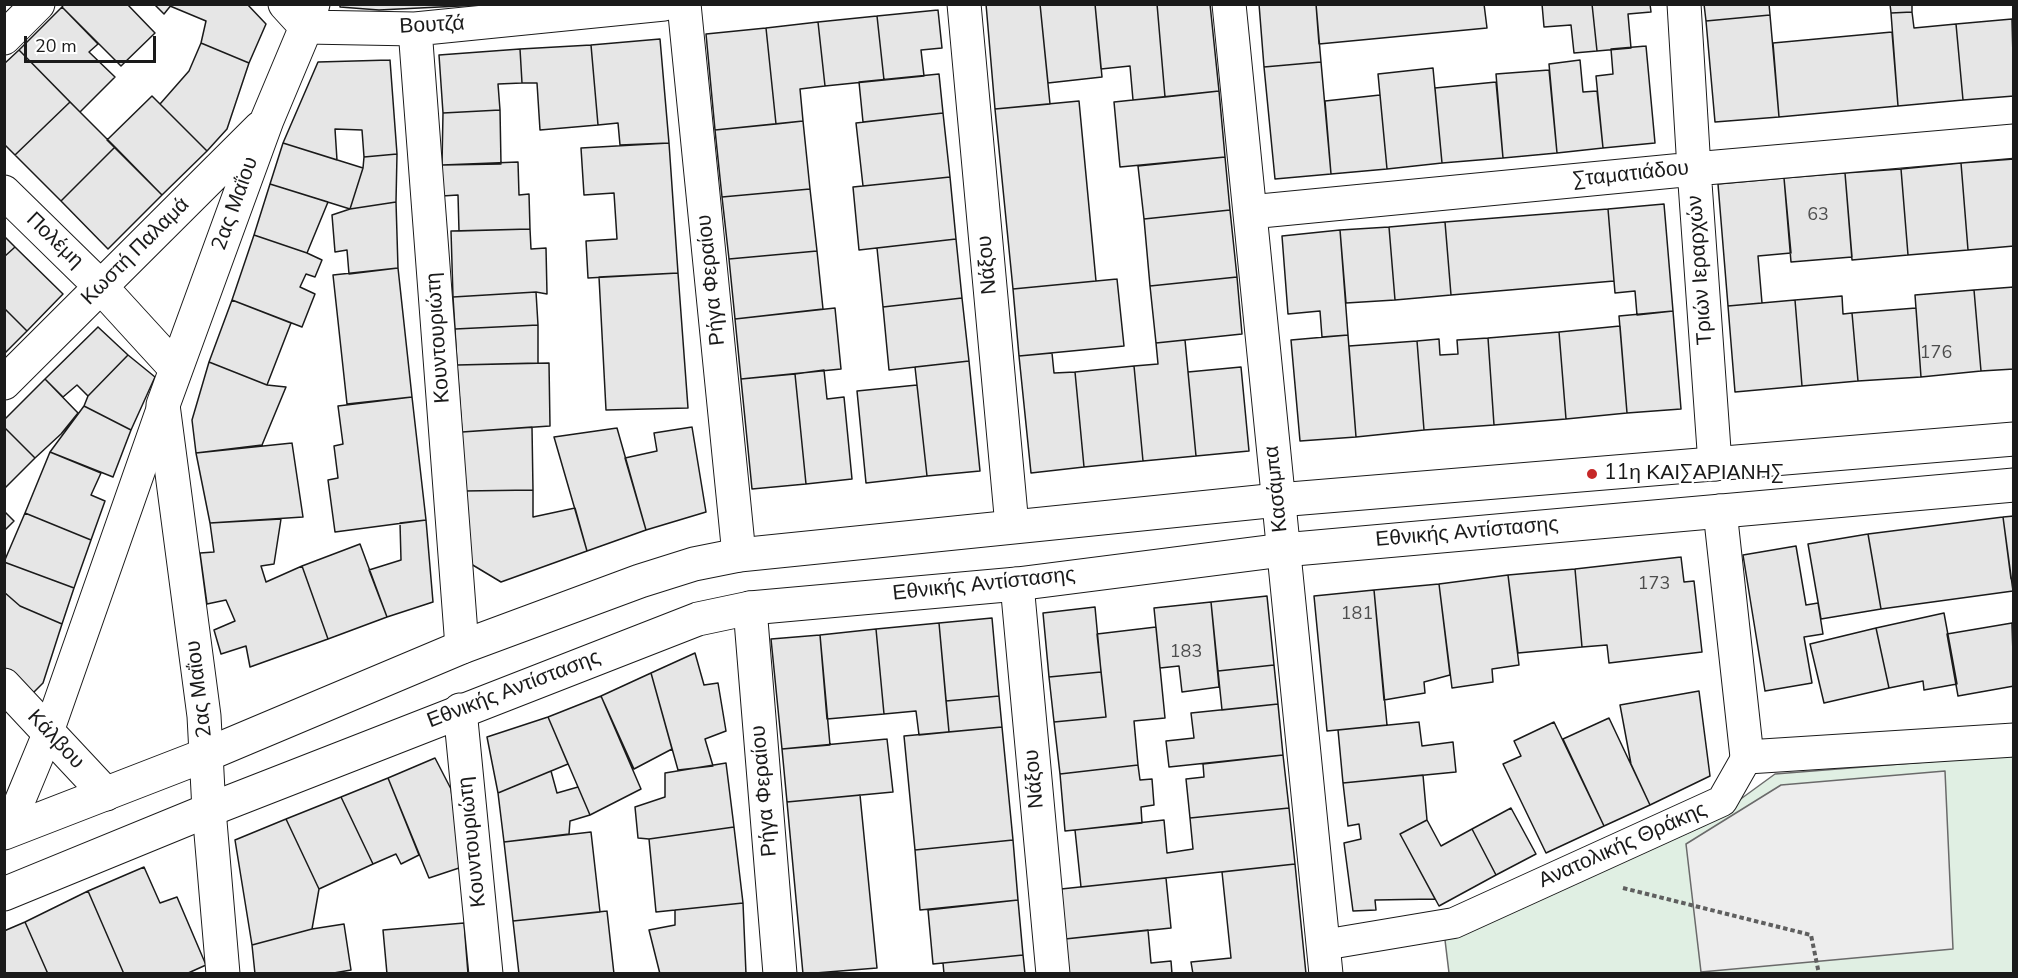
<!DOCTYPE html>
<html>
<head>
<meta charset="utf-8">
<style>
  body { margin:0 }
  #map { position:relative; width:2018px; height:978px; overflow:hidden; background:#fff; font-family:"Nunito Sans",sans-serif }
  canvas { display:block }
  .frame { position:absolute; inset:0; border:6px solid #1a1a1a; pointer-events:none }
  .scale { position:absolute; left:24px; top:36px; width:132px; height:27px; box-sizing:border-box; border:3px solid #1a1a1a; border-top:0; padding-left:8px; font-size:18px; line-height:21px; white-space:nowrap; color:#1a1a1a; -webkit-text-stroke:4px #fff; paint-order:stroke }
</style>
</head>
<body>
<div id="map">
<canvas width="2018" height="978"></canvas>
<div class="frame"></div>
<div class="scale">20 m</div>
</div>
<script>
const context = document.querySelector('canvas').getContext('2d');
context.lineJoin = 'round';
function fill(path, color) { context.fillStyle = color; context.fill(path, 'evenodd'); }
const shape = rows => new Path2D(rows.map(r => 'M' + r).join(''));
function strokePath(path, color, width, dash) { context.strokeStyle = color; context.lineWidth = width; context.lineCap = dash ? 'butt' : 'round'; context.setLineDash(dash || []); context.stroke(path); }
function drawText(font, color, halo, rows, align = 'center') {
  context.font = font + ' "Nunito Sans",sans-serif'; context.lineWidth = 4.5; context.setLineDash([]); context.textBaseline = 'middle'; context.strokeStyle = halo; context.fillStyle = color; for (const [text, x, y, turn = 0] of rows) {
    context.save(); context.translate(x, y); context.rotate((+turn || 0) * Math.PI / 180); context.textAlign = isNaN(turn) ? turn : align; if (halo) context.strokeText(text, 0, 0); context.fillText(text, 0, 0); context.restore();
  }
}
const green = shape([
  [2013,755,2013,973,1449,973,1445,940,1705,825,1775,774,2013,755]
]);
fill(green, '#e0efe3');
strokePath(green, '#6a6a6a', 1.5);
const parking = shape([
  [1945,771,1953,949,1701,972,1686,844,1781,785,1945,771]
]);
fill(parking, '#ededed');
strokePath(parking, '#6a6a6a', 1.5);
const building = shape([
  [64,4,127,4,155,33,121,66,62,7,64,4],
  [154,4,172,4,164,14,154,4],
  [172,4,247,4,266,24,249,63,201,43,206,21,170,6,172,4],
  [340,4,480,4,480,5,379,10,340,7,340,4],
  [986,4,1040,4,1050,104,995,109,986,4],
  [1040,4,1095,4,1102,77,1048,83,1040,4],
  [1095,4,1157,4,1165,97,1133,100,1130,66,1101,69,1095,4],
  [1157,4,1210,4,1219,91,1165,97,1157,4],
  [1259,4,1316,4,1321,62,1264,67,1259,4],
  [1316,4,1484,4,1487,28,1319,44,1316,4],
  [1542,4,1592,4,1597,51,1574,53,1571,25,1544,27,1542,4],
  [1592,4,1650,4,1651,12,1628,14,1631,48,1597,51,1592,4],
  [1704,4,1769,4,1770,15,1706,21,1704,4],
  [1890,4,1912,4,1912,12,1891,13,1890,4],
  [62,7,98,44,89,52,115,77,80,112,19,50,62,7],
  [938,10,942,48,921,50,924,76,884,80,877,16,938,10],
  [1912,12,1914,28,1956,24,1963,100,1898,106,1891,13,1912,12],
  [1770,15,1779,117,1715,122,1706,21,1770,15],
  [877,16,884,80,825,86,818,22,877,16],
  [2012,19,2014,96,1963,100,1956,24,2012,19],
  [818,22,825,86,800,89,803,121,776,124,766,28,818,22],
  [766,28,776,124,715,130,706,34,766,28],
  [1892,32,1898,106,1779,117,1773,43,1892,32],
  [660,39,669,143,620,145,618,123,598,125,591,45,660,39],
  [201,43,249,63,227,129,207,151,160,104,189,71,201,43],
  [591,45,598,125,540,130,537,83,522,83,520,49,591,45],
  [1646,46,1655,143,1603,148,1596,76,1613,74,1611,49,1646,46],
  [520,49,522,83,498,84,500,110,443,113,439,55,520,49],
  [19,50,70,102,15,155,4,144,4,64,19,50],
  [390,60,397,154,364,157,362,130,335,129,337,160,283,143,318,62,390,60],
  [1580,60,1583,92,1597,91,1603,148,1557,153,1549,64,1580,60],
  [1321,62,1331,174,1275,179,1264,67,1321,62],
  [1433,68,1442,163,1387,169,1378,74,1433,68],
  [1549,70,1557,153,1503,158,1496,74,1549,70],
  [939,74,943,113,863,122,859,82,939,74],
  [1496,82,1503,158,1442,163,1435,88,1496,82],
  [1219,91,1225,157,1120,167,1114,102,1219,91],
  [1380,95,1387,169,1331,174,1325,101,1380,95],
  [152,96,207,151,162,195,107,140,152,96],
  [1079,101,1096,281,1013,289,995,109,1079,101],
  [70,102,115,147,61,201,15,155,70,102],
  [500,110,501,164,442,165,443,113,500,110],
  [943,113,950,177,863,186,856,123,943,113],
  [803,121,810,189,722,197,715,130,803,121],
  [283,143,363,168,350,209,270,184,283,143],
  [669,143,678,273,588,278,586,241,617,239,614,193,584,195,581,148,669,143],
  [115,147,162,195,108,249,61,201,115,147],
  [397,154,396,202,350,209,363,168,364,157,397,154],
  [1225,157,1230,210,1144,219,1138,166,1225,157],
  [2014,159,2014,246,1968,250,1961,163,2014,159],
  [518,162,519,195,529,194,530,229,459,231,458,195,442,196,442,165,518,162],
  [1961,163,1968,250,1908,255,1901,169,1961,163],
  [1901,169,1908,255,1852,260,1845,173,1901,169],
  [1845,173,1852,257,1791,262,1784,178,1845,173],
  [950,177,956,239,859,250,853,187,950,177],
  [1784,178,1791,253,1758,256,1762,303,1728,306,1718,184,1784,178],
  [270,184,328,202,307,253,254,235,270,184],
  [810,189,817,251,729,259,722,197,810,189],
  [396,202,398,268,349,274,347,250,335,252,332,215,350,209,396,202],
  [1664,204,1673,311,1637,315,1635,291,1615,293,1608,209,1664,204],
  [1608,209,1614,281,1451,295,1445,222,1608,209],
  [1230,210,1237,277,1150,286,1144,219,1230,210],
  [1445,222,1451,295,1395,300,1389,227,1445,222],
  [1389,227,1395,300,1346,303,1340,230,1389,227],
  [530,229,531,249,546,248,547,294,536,292,453,297,451,231,530,229],
  [1340,230,1348,335,1322,337,1320,311,1288,314,1282,236,1340,230],
  [254,235,307,253,322,260,315,277,306,274,300,287,315,294,302,327,232,300,254,235],
  [4,236,15,247,4,257,4,236],
  [956,239,962,298,883,307,877,248,956,239],
  [15,247,63,294,27,331,4,308,4,257,15,247],
  [817,251,823,309,735,319,729,259,817,251],
  [398,268,412,397,347,404,333,275,398,268],
  [678,273,688,408,606,410,599,277,678,273],
  [1237,277,1242,334,1156,343,1150,286,1237,277],
  [1117,279,1124,346,1019,356,1013,289,1117,279],
  [2014,287,2014,369,1981,371,1974,290,2014,287],
  [1974,290,1981,371,1921,377,1915,295,1974,290],
  [536,292,538,325,455,329,453,297,536,292],
  [1842,296,1843,314,1852,313,1858,381,1802,386,1795,300,1842,296],
  [962,298,969,361,889,370,883,307,962,298],
  [232,300,291,323,267,385,209,362,232,300],
  [1795,300,1802,386,1735,392,1728,306,1795,300],
  [4,308,27,331,4,354,4,308],
  [835,308,841,369,741,379,735,319,835,308],
  [1916,308,1921,377,1858,381,1852,313,1916,308],
  [1673,311,1681,409,1627,413,1619,316,1673,311],
  [538,325,538,363,457,365,455,329,538,325],
  [1620,326,1627,413,1566,419,1559,332,1620,326],
  [98,327,128,355,88,396,77,385,63,397,45,379,98,327],
  [1559,332,1566,419,1494,425,1488,338,1559,332],
  [1348,335,1356,437,1300,441,1291,340,1348,335],
  [1488,338,1494,425,1424,430,1417,341,1439,339,1440,355,1458,354,1457,340,1488,338],
  [1185,340,1196,456,1143,461,1134,366,1158,364,1156,343,1185,340],
  [1417,341,1424,430,1356,437,1349,346,1417,341],
  [1052,353,1054,373,1075,372,1084,467,1031,473,1019,356,1052,353],
  [128,355,155,377,131,430,84,406,88,396,128,355],
  [969,361,980,471,927,476,915,367,969,361],
  [209,362,267,385,286,387,262,445,196,453,192,420,209,362],
  [549,363,550,426,462,432,457,365,549,363],
  [1134,366,1143,461,1084,467,1075,372,1134,366],
  [1241,367,1249,451,1196,456,1188,372,1241,367],
  [824,370,827,399,844,397,852,479,806,484,795,374,824,370],
  [795,374,806,484,752,489,741,379,795,374],
  [45,379,78,413,61,434,35,458,4,427,4,420,45,379],
  [917,385,927,476,866,483,857,391,917,385],
  [412,397,426,520,335,532,328,480,338,478,334,446,343,444,338,406,412,397],
  [84,406,131,430,113,477,50,452,84,406],
  [4,427,35,458,4,489,4,427],
  [532,427,533,490,464,491,462,432,532,427],
  [692,427,706,512,646,530,625,458,657,451,654,433,692,427],
  [617,428,646,530,587,551,554,437,617,428],
  [292,443,303,517,210,523,196,453,292,443],
  [50,452,101,473,91,495,105,501,91,540,25,513,50,452],
  [533,490,533,517,575,508,587,551,501,582,471,564,464,491,533,490],
  [4,511,14,521,4,531,4,511],
  [25,513,91,540,74,588,4,562,25,513],
  [2014,516,2014,579,2011,579,2003,517,2014,516],
  [2003,517,2013,591,1881,609,1868,534,2003,517],
  [281,519,274,564,261,566,266,582,302,566,328,639,250,667,246,646,221,654,214,630,235,621,226,600,207,604,200,553,214,552,210,523,281,519],
  [426,520,433,602,387,617,369,570,401,560,400,523,426,520],
  [1868,534,1881,609,1821,619,1808,544,1868,534],
  [360,544,387,617,328,639,302,566,360,544],
  [1796,546,1806,605,1818,603,1823,634,1804,637,1812,683,1765,691,1743,555,1796,546],
  [1681,557,1684,582,1694,581,1702,652,1609,663,1607,645,1582,647,1575,569,1681,557],
  [4,562,74,588,62,624,20,606,4,592,4,562],
  [1575,569,1582,647,1518,653,1508,575,1575,569],
  [1508,575,1519,665,1492,669,1493,682,1452,688,1439,584,1508,575],
  [1439,584,1450,675,1424,682,1425,693,1384,700,1374,590,1439,584],
  [1374,590,1387,725,1327,731,1314,596,1374,590],
  [4,592,20,606,62,624,43,683,28,698,4,675,4,592],
  [1267,596,1274,665,1218,671,1211,602,1267,596],
  [1211,602,1219,687,1182,692,1179,666,1160,668,1154,608,1211,602],
  [1095,607,1101,672,1049,677,1043,613,1095,607],
  [1944,613,1957,684,1924,690,1923,681,1889,688,1876,628,1944,613],
  [992,618,999,696,946,701,939,623,992,618],
  [939,623,949,732,919,735,916,711,884,714,876,629,939,623],
  [2012,623,2014,686,1958,696,1947,634,2012,623],
  [1156,627,1165,718,1134,721,1138,765,1060,774,1054,722,1106,717,1097,634,1156,627],
  [1876,628,1889,688,1824,703,1810,644,1876,628],
  [876,629,884,714,827,719,820,635,876,629],
  [820,635,830,745,782,749,771,639,820,635],
  [695,653,704,685,718,683,726,731,705,739,713,766,678,770,651,673,695,653],
  [1274,665,1278,704,1222,710,1218,671,1274,665],
  [1101,672,1106,717,1054,722,1049,677,1101,672],
  [651,673,672,749,634,769,601,696,651,673],
  [1699,691,1710,776,1650,805,1631,764,1620,705,1699,691],
  [601,696,641,789,590,815,548,717,601,696],
  [999,696,1002,727,949,732,946,701,999,696],
  [1278,704,1283,755,1169,767,1166,741,1194,738,1191,713,1278,704],
  [548,717,568,764,498,793,487,737,548,717],
  [1609,718,1650,805,1604,826,1563,739,1609,718],
  [1419,722,1422,746,1453,742,1456,772,1343,783,1338,730,1419,722],
  [1554,722,1604,826,1546,853,1503,764,1521,756,1514,741,1554,722],
  [1002,727,1013,840,915,850,904,736,1002,727],
  [887,739,893,792,787,802,782,749,887,739],
  [1283,755,1289,808,1190,818,1186,779,1204,777,1203,764,1283,755],
  [435,758,451,789,462,867,429,878,388,778,435,758],
  [726,763,734,827,649,839,638,838,635,807,665,797,665,773,726,763],
  [1138,765,1140,780,1152,779,1154,805,1141,807,1142,823,1065,831,1060,774,1138,765],
  [551,771,557,793,578,787,590,815,570,821,569,834,504,842,498,793,551,771],
  [1423,775,1427,820,1400,834,1435,899,1375,900,1376,910,1353,911,1344,843,1361,839,1359,824,1348,826,1343,783,1423,775],
  [388,778,419,855,401,864,396,854,373,864,341,797,388,778],
  [860,795,877,968,803,974,787,802,860,795],
  [341,797,373,864,319,889,286,819,341,797],
  [1289,808,1295,864,1081,887,1075,830,1164,820,1167,853,1193,849,1190,818,1289,808],
  [1511,808,1536,854,1496,875,1472,829,1511,808],
  [286,819,319,889,312,929,252,945,235,840,286,819],
  [1427,820,1441,846,1472,829,1496,875,1439,906,1400,834,1427,820],
  [734,827,743,903,656,912,649,839,734,827],
  [591,832,600,912,513,921,504,842,591,832],
  [1013,840,1018,900,920,910,915,850,1013,840],
  [1295,864,1306,974,1193,974,1191,962,1231,958,1222,872,1295,864],
  [144,867,160,903,177,897,206,965,186,974,124,974,88,891,144,867],
  [1166,878,1171,928,1065,939,1061,889,1166,878],
  [88,891,124,974,48,974,25,922,88,891],
  [1018,900,1023,955,933,964,928,910,1018,900],
  [743,903,746,974,660,974,649,930,675,925,675,910,743,903],
  [607,911,614,974,519,974,513,921,607,911],
  [25,922,48,974,4,974,4,931,25,922],
  [464,923,468,974,387,974,383,930,464,923],
  [344,924,351,970,328,974,255,974,252,945,312,929,344,924],
  [1148,930,1151,963,1171,961,1172,974,1069,974,1065,939,1148,930],
  [1023,955,1025,974,944,974,943,963,1023,955]
]);
fill(building, '#e6e6e6');
strokePath(building, '#1a1a1a', 1.5);
const pedestrian = shape([
  [7,832,48,733,163,405],
  [1323,945,1454,923,1722,801,1747,757]
]);
const minor = shape([
  [285,4,306,27,415,29,664,4],
  [684,4,739,555],
  [964,4,1012,526],
  [1229,4,1326,974],
  [1684,4,1694,169,1715,464],
  [415,29,462,647],
  [4,38,38,4],
  [4,192,101,287,176,369],
  [1250,212,1694,169,2014,141],
  [4,383,260,128],
  [1720,511,1747,757,2014,740],
  [1017,584,1053,974],
  [750,608,780,974],
  [4,685,106,794],
  [460,710,486,974],
  [223,974,209,810,204,716,163,405,267,120,306,27,313,4]
]);
const secondary = shape([
  [4,833,208,754,462,647,640,581,694,564,739,555,1278,500,2014,439],
  [4,894,209,810,698,619,750,608,1017,584,1283,550,2014,485]
]);
strokePath(pedestrian, '#1a1a1a', 32);
strokePath(minor, '#1a1a1a', 35);
strokePath(secondary, '#1a1a1a', 35);
strokePath(shape([
  [1623,888,1811,935,1819,974]
]), '#5f5f5f', 4, [4.5, 3]);
strokePath(pedestrian, '#fff', 30);
strokePath(minor, '#fff', 33);
strokePath(secondary, '#fff', 33);
for (const [x, y, r, color] of [
  [1592,474,6,"#c62828"]
]) { const dot = new Path2D(); dot.arc(x, y, r, 0, 2 * Math.PI); context.fillStyle = color; context.fill(dot); strokePath(dot, '#fff', 2); }
drawText('18px', '#4d4d4d', null, [
  ["63",1818,216],
  ["176",1936,354],
  ["173",1654,585],
  ["181",1357,615],
  ["183",1186,653]
]);
drawText('21px', '#1a1a1a', '#fff', [
  ["Βουτζά",432,26,-3],
  ["Σταματιάδου",1631,175,-6],
  ["2ας Μαΐου",236,204,-70],
  ["Πολέμη",54,241,44],
  ["Κωστή Παλαμά",136,252,-45],
  ["Νάξου",988,265,-95],
  ["Τριών Ιεραρχών",1701,270,-94],
  ["Ρήγα Φεραίου",712,280,-96],
  ["Κουντουριώτη",439,338,-94],
  ["Κασάμπα",1277,489,-96],
  ["Εθνικής Αντίστασης",1467,533,-5],
  ["Εθνικής Αντίστασης",984,585,-6],
  ["2ας Μαΐου",200,689,-97],
  ["Εθνικής Αντίστασης",514,690,-21],
  ["Κάλβου",55,740,47],
  ["Νάξου",1035,779,-95],
  ["Ρήγα Φεραίου",765,791,-95],
  ["Κουντουριώτη",473,842,-96],
  ["Ανατολικής Θράκης",1623,846,-24]
]);
drawText('21px', '#1a1a1a', '#fff', [
  ["11η ΚΑΙΣΑΡΙΑΝΗΣ",1604,474]
], 'left');
</script>
</body>
</html>
